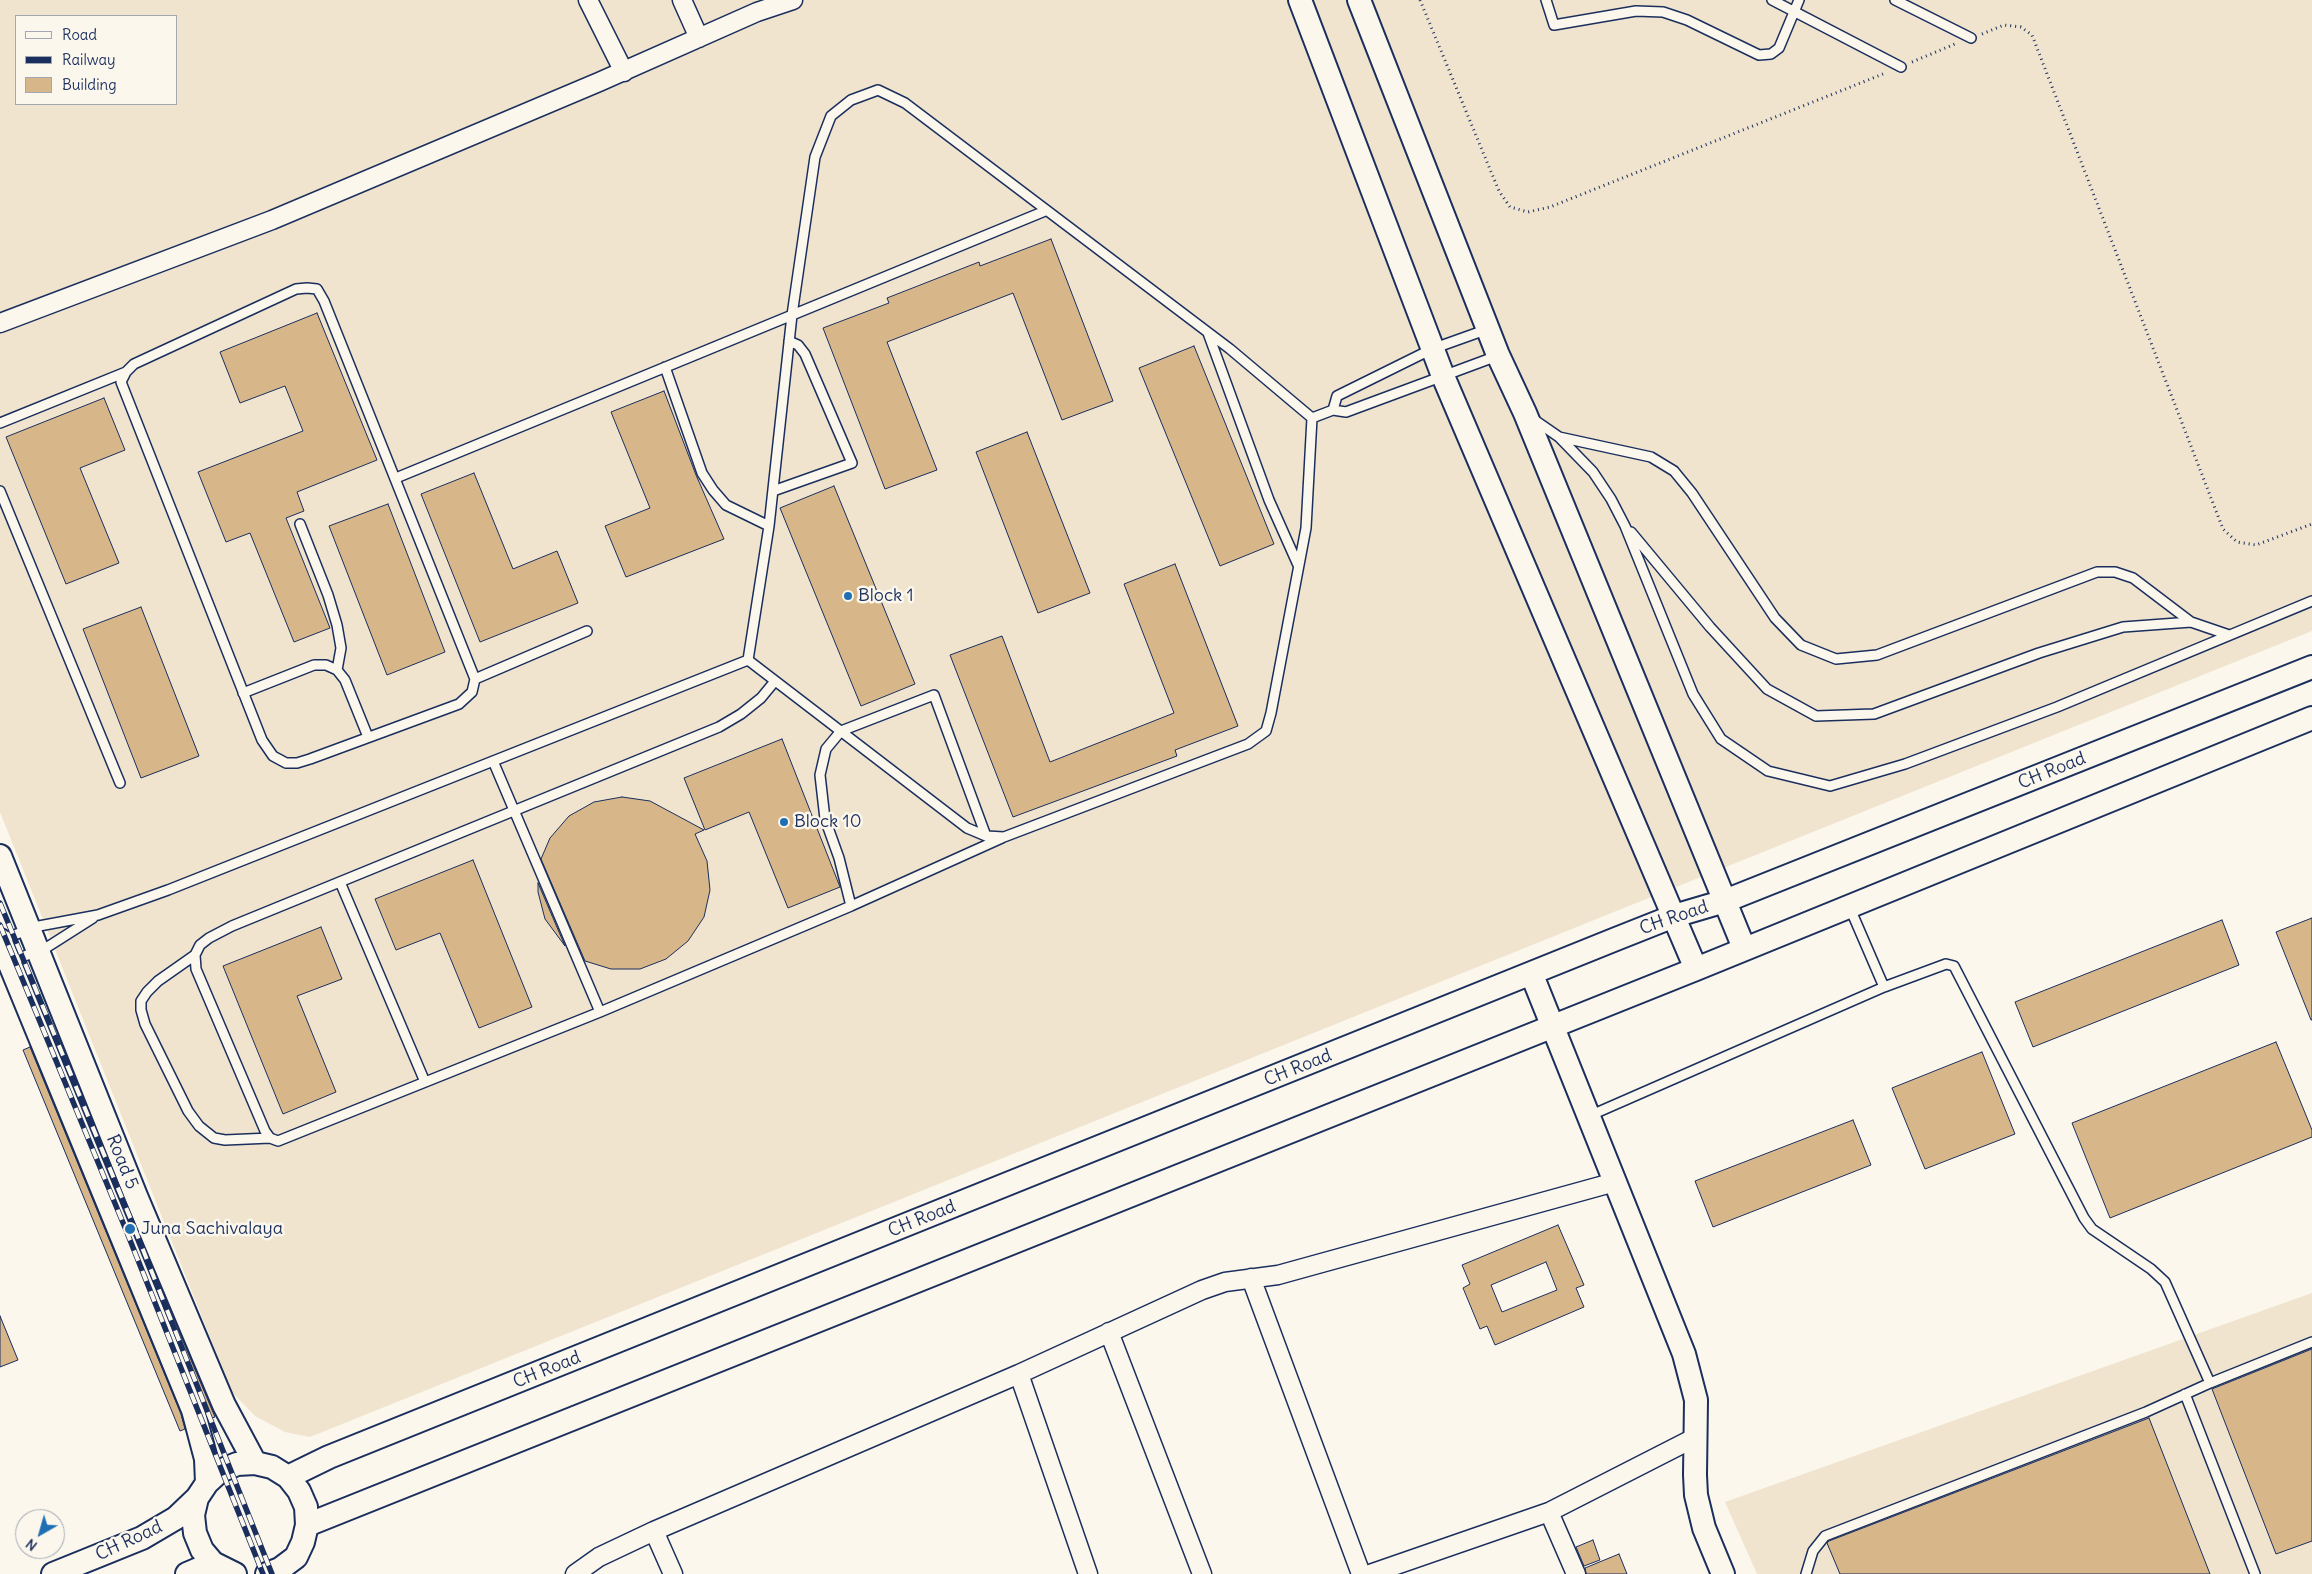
<!DOCTYPE html>
<html>
<head>
<meta charset="utf-8">
<style>
  body { margin:0 }
  #map { position:relative; width:2312px; height:1574px; overflow:hidden; background:#fbf7ec; font-family:Delius,sans-serif }
  canvas { display:block }
  .legend { position:absolute; left:15px; top:15px; width:162px; height:90px; box-sizing:border-box; background:#fbf7ec; border:1px solid #a1a7b3; margin:0; padding:6px 9px; list-style:none; font-size:15px; color:#1b2f5e }
  .legend li { display:flex; align-items:center; gap:10px; height:25px }
  .legend b { width:25px; border:1px solid #a1a7b3 }
  .north { position:absolute; left:15px; top:1509px; width:50px; height:50px; box-sizing:border-box; background:#fbf7ec; border:1px solid #a1a7b3; border-radius:50%; rotate:218deg; font-size:14px; font-weight:700; line-height:20px; text-align:center; color:#1b2f5e }
  .north::after { content:''; display:block; margin:auto; width:18px; height:22px; background:#1f6fb2; clip-path:polygon(50% 0,100% 100%,50% 72%,0 100%) }
</style>
</head>
<body>
<div id="map">
<canvas width="2312" height="1574"></canvas>
<ul class="legend">
<li><b style="height:6px;background:#fbf7ec"></b>Road</li>
<li><b style="height:6px;background:#1b2f5e"></b>Railway</li>
<li><b style="height:14px;background:#d7b78a"></b>Building</li>
</ul>
<div class="north">N</div>
</div>
<script>
const context = document.querySelector('canvas').getContext('2d');
context.lineJoin = 'round';
function fill(path, color) { context.fillStyle = color; context.fill(path, 'evenodd'); }
const shape = rows => new Path2D(rows.map(r => 'M' + r).join(''));
function strokePath(path, color, width, dash) { context.strokeStyle = color; context.lineWidth = width; context.lineCap = dash ? 'butt' : 'round'; context.setLineDash(dash || []); context.stroke(path); }
function drawText(font, color, halo, rows, align = 'center') {
  context.font = font + ' Delius,sans-serif'; context.lineWidth = 5; context.setLineDash([]); context.textBaseline = 'middle'; context.strokeStyle = halo; context.fillStyle = color; for (const [text, x, y, turn = 0] of rows) {
    context.save(); context.translate(x, y); context.rotate((+turn || 0) * Math.PI / 180); context.textAlign = isNaN(turn) ? turn : align; if (halo) context.strokeText(text, 0, 0); context.fillText(text, 0, 0); context.restore();
  }
}
fill(shape([
  [0,0,2312,0,2312,631,310,1437,285,1432,255,1416,232,1392,0,812],
  [16,16,176,16,176,104,16,104],
  [2312,1293,2312,1574,1757,1574,1725,1502]
]), '#f0e4cf');
const building = shape([
  [1051,239,1113,401,1062,420,1013,293,887,342,937,470,885,489,823,328,889,303,887,298,979,262,980,266,1051,239],
  [317,313,377,460,297,492,304,511,286,518,330,628,294,642,250,533,226,542,198,472,303,431,285,386,240,403,220,352,317,313],
  [1194,346,1274,544,1220,566,1139,368,1194,346],
  [664,391,696,475,724,539,626,577,605,526,650,508,611,412,664,391],
  [104,398,125,450,80,468,119,563,66,584,6,437,104,398],
  [1027,432,1090,593,1038,613,976,452,1027,432],
  [474,473,513,569,557,551,578,603,480,642,421,494,474,473],
  [834,486,915,684,861,706,780,508,834,486],
  [388,504,445,652,387,675,329,526,388,504],
  [1175,564,1238,726,1175,750,1177,756,1013,817,950,655,1002,636,1050,762,1174,713,1124,584,1175,564],
  [141,607,199,756,141,778,83,629,141,607],
  [782,739,840,887,788,908,749,812,705,830,684,778,782,739],
  [622,797,650,801,704,830,695,834,707,861,710,890,704,917,688,941,666,959,640,969,611,969,585,961,541,859,550,838,569,816,594,802,622,797],
  [473,860,532,1007,479,1028,440,933,396,950,375,899,473,860],
  [538,883,565,946,545,919,538,892,538,883],
  [2312,918,2312,1020,2311,1020,2276,932,2312,918],
  [2222,920,2239,965,2033,1047,2015,1002,2222,920],
  [321,927,342,979,297,996,336,1092,283,1114,223,966,321,927],
  [58,1035,124,1201,215,1417,209,1419,205,1405,54,1037,58,1035],
  [2276,1042,2312,1130,2312,1137,2110,1218,2072,1123,2276,1042],
  [30,1047,181,1414,185,1429,180,1431,23,1050,30,1047],
  [1982,1052,2015,1134,1925,1169,1892,1088,1982,1052],
  [1853,1120,1871,1165,1713,1227,1695,1181,1853,1120],
  [1558,1225,1584,1285,1576,1288,1584,1307,1495,1345,1487,1326,1480,1329,1463,1288,1470,1284,1462,1265,1558,1225],
  [1546,1262,1557,1290,1502,1312,1491,1285,1546,1262],
  [0,1316,18,1360,0,1367,0,1316],
  [2312,1349,2312,1541,2276,1554,2212,1389,2312,1349],
  [2149,1418,2210,1574,1840,1574,1827,1543,1829,1541,2149,1418],
  [1593,1540,1600,1560,1584,1566,1576,1547,1593,1540],
  [1619,1554,1627,1574,1586,1574,1585,1568,1619,1554]
]);
fill(building, '#d7b78a');
strokePath(building, '#1b2f5e', 1);
const service = shape([
  [1546,0,1554,25,1636,11,1663,12,1687,20,1759,55,1771,54,1779,48,1799,0],
  [1772,0,1901,67],
  [1895,0,1971,38],
  [307,288,317,289,324,301,475,679,472,692,459,704,310,759,297,763,286,763,273,756,262,740,121,382,126,372,134,364,296,289,307,288],
  [1208,333,1269,500,1298,565],
  [665,367,702,473,713,490,726,505,769,526],
  [1333,410,1337,396,1432,349,1488,329],
  [1533,419,1559,437,1593,472,1611,499,1625,526,1693,694,1721,739,1768,771,1830,786,1905,764,2057,707,2312,601],
  [0,423,126,372],
  [1559,437,1651,457,1674,471,1692,493,1775,618,1801,645,1836,659,1877,655,2097,572,2115,572,2133,578,2191,622],
  [396,478,1045,211],
  [0,491,120,783],
  [773,491,852,463,805,354,798,345,789,341],
  [300,524,328,595,337,625,341,648,337,670],
  [1631,532,1710,627,1767,689,1816,716,1874,714,2039,653,2123,627,2191,622,2229,635],
  [748,660,769,526,792,315,815,157,831,116,851,100,878,90,905,103,1230,349,1312,418],
  [475,679,587,631],
  [775,681,761,698,741,714,719,727,232,926,209,938,200,945,195,955,196,969,265,1131,270,1138,278,1141,600,1012,851,906,1002,838],
  [243,693,314,665,326,665,337,670,345,680,368,737],
  [493,761,600,1012],
  [340,882,425,1082],
  [851,906,839,858,825,819,820,775,826,749,841,731,934,695,986,836],
  [1849,906,1884,987,1946,964,1954,966,2084,1218,2092,1229,2151,1269,2165,1282,2210,1383],
  [0,940,39,926,98,915,168,890,748,660,967,828,986,836,1004,837,1248,744,1266,731,1271,713,1306,528,1312,418,1333,410,1346,412,1497,356],
  [195,955,158,981,147,992,141,1001,141,1010,145,1024,188,1111,199,1126,214,1138,225,1140,270,1138],
  [10,962,49,946,93,918],
  [1589,1116,1884,987],
  [2185,1394,2255,1574],
  [1806,1574,1813,1551,1825,1536,2146,1412,2210,1383,2312,1342]
]);
const minor = shape([
  [588,0,624,72],
  [682,0,699,38],
  [0,323,272,220,599,82,757,12,793,0],
  [1251,1278,1361,1574],
  [1109,1332,1202,1574],
  [1019,1374,1088,1574],
  [1549,1512,1576,1574],
  [654,1531,673,1574],
  [575,1574,599,1557,654,1531,1019,1374,1202,1290,1225,1282,1278,1275,1615,1182],
  [1370,1574,1549,1512,1696,1437]
]);
const tertiary = shape([
  [1300,0,1443,376,1696,969],
  [1359,0,1498,355,1525,413,1744,948],
  [0,856,136,1196,224,1405,255,1463],
  [0,940,193,1410,206,1459,207,1483],
  [1532,975,1684,1354,1696,1400,1695,1475,1696,1495,1704,1528,1723,1574],
  [288,1477,329,1457,1616,939,1674,916,1725,901,2312,667],
  [307,1525,1696,969,2312,718],
  [53,1574,142,1538,176,1518,197,1498],
  [187,1574,213,1563],
  [235,1574,213,1563,202,1550,195,1533,193,1515,197,1498,207,1483,220,1471,237,1464,255,1463,272,1467,288,1477,299,1491,306,1507,307,1525,303,1542,296,1557,280,1569,267,1574]
]);
strokePath(service, '#1b2f5e', 12);
strokePath(minor, '#1b2f5e', 21);
strokePath(tertiary, '#1b2f5e', 26);
strokePath(shape([
  [1420,0,1499,191,1510,207,1528,212,1550,207,1883,74],
  [1982,34,2004,25,2021,27,2032,35,2223,529,2237,542,2256,545,2312,524],
  [1912,62,1955,44]
]), '#1b2f5e', 3, [1, 4]);
strokePath(service, '#fbf7ec', 9);
strokePath(minor, '#fbf7ec', 18);
strokePath(tertiary, '#fbf7ec', 22);
const rail = shape([
  [0,903,134,1227,272,1574],
  [0,925,126,1230,263,1574]
]);
strokePath(rail, '#1b2f5e', 5.5);
strokePath(rail, '#fbf7ec', 4, [11]);
for (const [x, y, r, color] of [
  [848,596,5,"#1f6fb2"],
  [784,822,5,"#1f6fb2"],
  [130,1229,6,"#1f6fb2"]
]) { const dot = new Path2D(); dot.arc(x, y, r, 0, 2 * Math.PI); context.fillStyle = color; context.fill(dot); strokePath(dot, '#fbf7ec', 2); }
drawText('18px', '#1b2f5e', '#fbf7ec', [
  ["Block 1",858,596],
  ["Block 10",794,822],
  ["Juna Sachivalaya",141,1229]
], 'left');
drawText('18px', '#1b2f5e', '#fbf7ec', [
  ["CH Road",2052,771,-22],
  ["CH Road",1674,918,-19],
  ["CH Road",1298,1068,-22],
  ["Road 5",122,1162,68],
  ["CH Road",922,1219,-22],
  ["CH Road",547,1370,-22],
  ["CH Road",129,1541,-25]
]);
</script>
</body>
</html>
